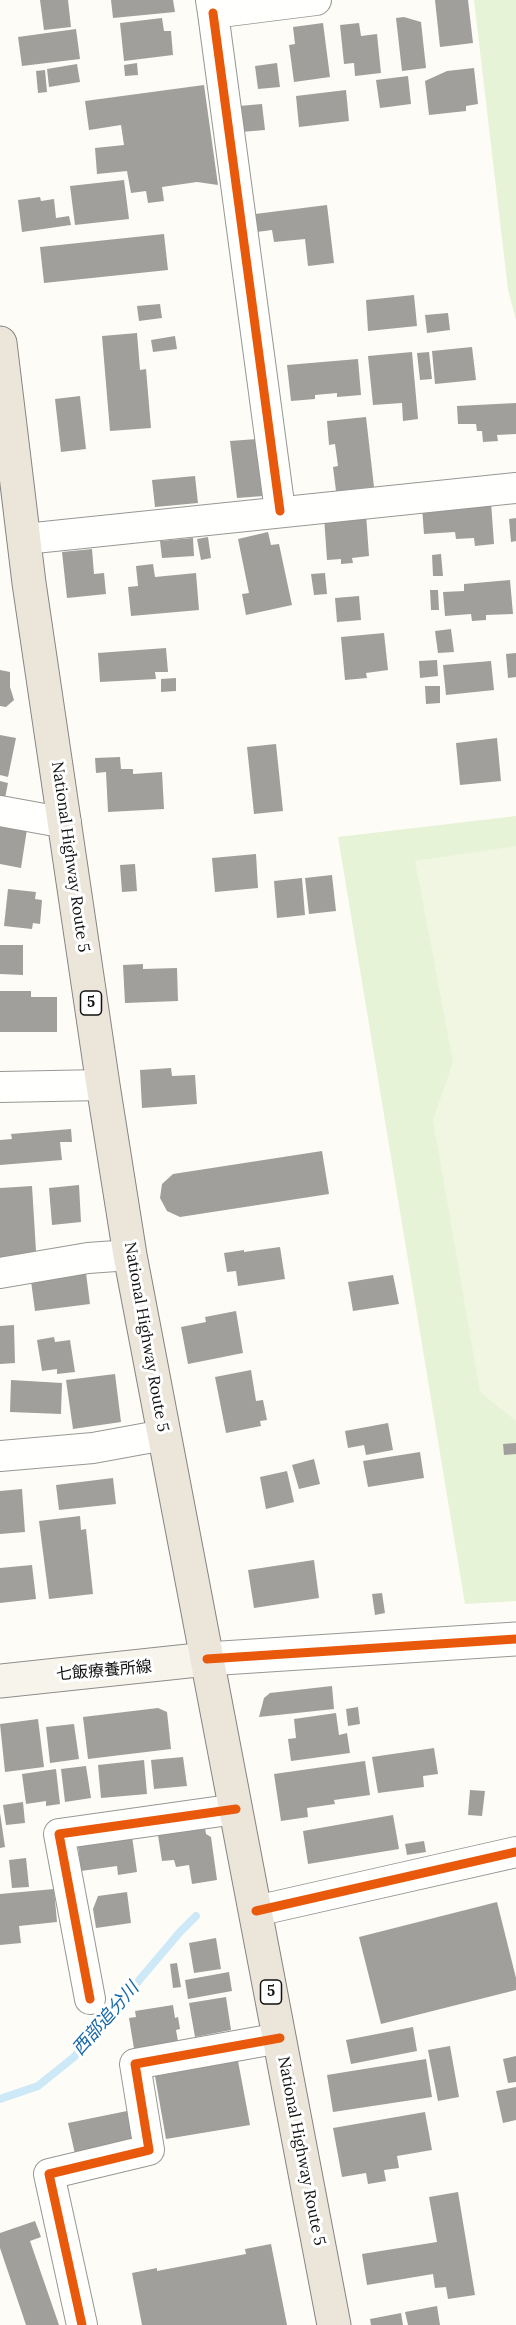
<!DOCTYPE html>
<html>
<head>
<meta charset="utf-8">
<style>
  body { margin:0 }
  canvas { display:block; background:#fdfcf7 }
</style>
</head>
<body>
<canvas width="516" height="2325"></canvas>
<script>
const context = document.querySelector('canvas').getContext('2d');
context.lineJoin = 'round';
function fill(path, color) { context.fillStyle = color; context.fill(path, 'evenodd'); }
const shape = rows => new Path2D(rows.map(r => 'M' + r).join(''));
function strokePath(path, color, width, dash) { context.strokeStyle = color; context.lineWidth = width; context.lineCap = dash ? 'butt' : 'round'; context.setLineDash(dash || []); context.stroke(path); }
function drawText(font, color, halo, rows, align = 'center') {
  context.font = font + ' Lora,"Noto Sans JP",serif'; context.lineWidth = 6; context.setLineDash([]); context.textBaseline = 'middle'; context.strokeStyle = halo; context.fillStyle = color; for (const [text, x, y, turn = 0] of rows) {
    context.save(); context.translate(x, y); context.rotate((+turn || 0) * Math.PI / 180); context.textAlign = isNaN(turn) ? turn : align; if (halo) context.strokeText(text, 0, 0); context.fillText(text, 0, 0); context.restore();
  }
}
fill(shape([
  [474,0,516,0,516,320,508,290],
  [516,816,516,1601,465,1604,338,837]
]), '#e7f3d7');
fill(shape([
  [516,846,516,1421,480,1392,433,1120,453,1062,415,861]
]), '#f0f6e1');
strokePath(shape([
  [0,2099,38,2086,74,2057,180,1932,196,1916]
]), '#cde8f7', 8);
fill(shape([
  [40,0,68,0,71,27,44,30],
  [111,0,173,0,175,12,113,18],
  [435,0,468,0,473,43,440,47],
  [404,17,421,22,426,68,402,71,396,18],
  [162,18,164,31,171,31,173,55,124,61,120,23],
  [323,23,330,77,294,82,289,45,295,44,293,27],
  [359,23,361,36,377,34,381,73,355,76,354,63,344,64,340,25],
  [76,29,80,59,22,66,18,37],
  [137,63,138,75,125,76,124,65],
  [277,63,280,87,258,89,255,66],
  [77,64,80,82,49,87,47,69],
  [474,68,478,104,466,106,466,111,429,115,425,81,447,71],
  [45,70,47,92,38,93,36,71],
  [408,76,411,104,380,108,376,80],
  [204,85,218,185,197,182,162,187,164,201,148,203,146,191,131,193,127,171,97,174,95,148,124,145,121,125,89,130,85,101],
  [346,90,349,121,299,127,296,96],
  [262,104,265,130,241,132,239,106],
  [124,180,129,219,75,225,70,186],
  [40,197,41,201,54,199,56,218,69,216,71,225,22,232,18,200],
  [327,205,334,263,308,266,305,239,274,242,272,230,249,233,247,215],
  [164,234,168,270,44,283,40,247],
  [414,295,417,326,368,331,366,300],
  [160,304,162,318,139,321,137,306],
  [448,313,450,330,427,333,425,315],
  [137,333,140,370,146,369,151,428,110,431,102,336],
  [175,336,177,349,153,352,151,340],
  [472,347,476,380,435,384,432,351],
  [412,352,418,419,403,421,402,403,373,405,368,356],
  [429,352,432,379,420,380,417,353],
  [358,359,361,395,337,397,337,393,315,395,315,399,291,401,287,365],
  [80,396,86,449,61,452,55,399],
  [516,403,516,434,497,435,498,441,483,442,482,431,477,431,476,424,458,424,457,406],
  [366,417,374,487,336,491,333,467,338,466,335,444,329,445,327,421],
  [257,439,263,496,237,498,230,441],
  [195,476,198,503,155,507,152,480],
  [491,502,494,544,475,546,474,538,456,539,455,532,424,534,422,507],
  [366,514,369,556,352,558,353,563,341,564,341,559,327,560,324,517],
  [516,518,516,541,511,542,509,519],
  [268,532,271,545,279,544,292,605,246,615,242,594,249,593,238,539],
  [208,537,211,558,201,560,197,539],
  [193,538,194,556,162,558,160,541],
  [92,549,94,574,104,573,106,594,67,598,62,552],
  [441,554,443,576,433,576,432,555],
  [153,564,155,577,196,573,199,610,131,616,128,587,138,586,136,566],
  [325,573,327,594,314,595,311,574],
  [510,580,513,614,486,615,486,620,472,621,471,614,445,616,443,592,464,591,464,584],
  [430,590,438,590,439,610,431,610],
  [359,596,361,620,337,622,335,598],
  [451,629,454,652,438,653,435,631],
  [384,633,388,670,366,673,367,678,345,680,341,637],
  [166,648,168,672,155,672,156,679,100,682,98,653],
  [516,653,516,677,508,678,506,654],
  [437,660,438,676,420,678,419,661],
  [491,661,494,690,446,695,443,665],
  [0,670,10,672,10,687,14,700,6,707,0,706],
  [176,678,176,691,161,692,161,679],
  [425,686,440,686,440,703,426,704],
  [0,735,16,738,8,777,0,775],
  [497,738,501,781,460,785,456,743],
  [276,744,283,811,254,814,247,747],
  [120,757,121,769,133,769,133,774,162,772,164,809,108,812,106,772,96,773,95,758],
  [0,781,8,783,5,798,0,797],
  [0,825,27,829,21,868,0,864],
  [256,854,258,888,215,892,212,858],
  [135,864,137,891,122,892,120,865],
  [332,875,336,911,309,914,305,878],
  [302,878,305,915,277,918,274,881],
  [8,889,36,892,35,899,42,900,40,924,33,923,32,929,4,926],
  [0,945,23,945,23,975,0,974],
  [143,964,143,969,177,968,178,1001,125,1003,123,965],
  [0,991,31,991,31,997,57,997,57,1032,0,1032],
  [171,1068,172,1076,195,1075,197,1104,142,1108,140,1070],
  [71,1129,72,1142,60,1142,62,1160,0,1165,0,1140,12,1139,11,1134],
  [322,1151,329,1194,180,1217,167,1211,160,1198,162,1184,173,1174],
  [79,1185,81,1222,52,1225,49,1188],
  [32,1186,36,1251,28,1259,0,1261,0,1188],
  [280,1247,285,1279,238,1286,236,1271,227,1272,224,1253,244,1250,244,1252],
  [86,1273,90,1304,35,1311,31,1281],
  [393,1275,399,1304,353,1311,348,1282],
  [236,1311,243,1353,188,1364,181,1327,206,1322,205,1317],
  [14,1325,15,1363,0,1364,0,1326],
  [54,1337,55,1342,70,1340,75,1372,57,1374,57,1369,42,1371,37,1340],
  [251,1370,256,1401,263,1400,267,1420,260,1421,261,1426,226,1433,215,1377],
  [115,1374,121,1422,73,1429,66,1380],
  [11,1380,62,1383,61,1414,10,1412],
  [388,1423,393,1450,366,1455,364,1445,348,1448,345,1431],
  [516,1443,516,1454,504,1455,503,1444],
  [420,1452,424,1478,368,1487,363,1461],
  [314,1459,320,1484,299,1489,292,1465],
  [287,1471,294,1502,266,1509,260,1477],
  [113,1478,116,1504,59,1510,56,1485],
  [22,1489,25,1532,0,1534,0,1491],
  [80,1516,81,1530,86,1529,93,1594,49,1599,39,1521],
  [314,1560,319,1598,254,1608,248,1570],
  [32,1565,36,1599,0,1603,0,1568],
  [382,1593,385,1613,375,1615,372,1594],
  [332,1686,334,1709,259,1717,264,1698,270,1693],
  [358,1707,360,1724,348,1726,346,1709],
  [158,1708,167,1712,171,1749,88,1759,83,1717],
  [336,1713,339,1735,347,1733,350,1753,291,1761,288,1739,296,1738,294,1719],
  [38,1719,44,1767,5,1772,0,1724],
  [74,1724,79,1759,50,1763,46,1727],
  [434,1748,438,1774,423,1776,424,1787,378,1793,372,1757],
  [183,1757,187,1786,154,1789,151,1760],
  [144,1760,147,1794,101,1798,98,1765],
  [365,1761,370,1795,334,1800,335,1804,307,1808,308,1817,281,1821,274,1774],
  [86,1766,91,1798,65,1802,61,1769],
  [56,1769,60,1804,46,1806,46,1801,26,1804,22,1774],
  [470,1790,485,1791,482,1816,468,1815],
  [23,1802,25,1823,6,1825,3,1805],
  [0,1813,5,1847,0,1848],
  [393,1815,399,1849,308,1864,303,1831],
  [204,1822,206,1834,211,1837,217,1880,192,1884,189,1865,176,1867,174,1860,162,1861,157,1829],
  [132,1836,137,1872,118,1875,117,1866,81,1871,77,1838],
  [424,1841,426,1852,407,1855,405,1844],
  [26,1858,29,1887,12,1888,9,1860],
  [54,1889,57,1922,19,1926,21,1943,0,1945,0,1894],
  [127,1892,131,1923,96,1928,93,1909,98,1896],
  [497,1902,516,1978,516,1990,381,2024,359,1937],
  [216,1938,221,1969,194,1973,189,1943],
  [177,1963,181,1987,173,1988,170,1964],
  [229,1972,232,1991,188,1999,185,1980],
  [226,1997,231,2030,195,2037,189,2003],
  [173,2005,175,2018,178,2017,180,2029,176,2030,179,2047,135,2055,129,2018,136,2017,135,2011],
  [413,2027,417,2051,351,2064,346,2040],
  [450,2046,459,2097,438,2101,428,2050],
  [516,2056,516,2082,508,2083,503,2059],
  [426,2059,432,2097,333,2112,327,2075],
  [238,2061,250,2125,166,2139,155,2076],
  [516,2087,516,2120,503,2123,496,2091],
  [127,2111,134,2142,75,2154,68,2123],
  [425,2112,432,2150,397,2156,399,2168,384,2170,386,2181,368,2184,366,2173,342,2177,333,2128],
  [458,2192,475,2295,448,2299,446,2287,435,2288,433,2274,367,2285,362,2254,437,2242,429,2197],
  [35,2221,41,2237,30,2241,59,2325,26,2325,0,2248,0,2233],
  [271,2244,287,2325,142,2325,132,2273,157,2268,157,2271,246,2254,245,2249],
  [437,2306,440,2325,408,2325,405,2312],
  [401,2313,403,2325,371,2325,370,2319]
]), '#a19f9c');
const minor = shape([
  [211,0,213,13,316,0],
  [213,13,280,511],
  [25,539,516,488],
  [0,811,66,823],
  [0,1087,103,1085],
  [0,1273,88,1258,130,1255],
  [0,1456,93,1448,164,1435],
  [256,1911,516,1852],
  [90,1999,59,1834,236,1809],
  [82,2325,49,2174,149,2150,135,2064,280,2038]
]);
const tertiary = shape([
  [207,1659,516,1639]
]);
const secondary = shape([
  [0,1681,207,1659]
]);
const trunk = shape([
  [0,343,29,583,103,1085,130,1255,334,2325]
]);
strokePath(minor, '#979795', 32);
strokePath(tertiary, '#979795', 35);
strokePath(secondary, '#8e8d8b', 35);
strokePath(trunk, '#858482', 35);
strokePath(minor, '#fffffe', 30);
strokePath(tertiary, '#fffffe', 33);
strokePath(secondary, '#f6f4eb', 33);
strokePath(trunk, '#ece5da', 33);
strokePath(shape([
  [213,13,280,511],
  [207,1659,516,1639],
  [256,1911,516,1852],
  [90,1999,59,1834,236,1809],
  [82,2325,49,2174,149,2150,135,2064,280,2038]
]), '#e8590c', 9);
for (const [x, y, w] of [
  [91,1003,21],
  [271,1992,21]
]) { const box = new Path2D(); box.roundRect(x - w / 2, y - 12, w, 24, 4.5); context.fillStyle = '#fff'; context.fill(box); strokePath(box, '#111', 1.5); }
drawText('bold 15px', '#111', null, [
  ["5",91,1003],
  ["5",271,1992]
]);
drawText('16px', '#111', '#fff', [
  ["National Highway Route 5",70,857,82],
  ["National Highway Route 5",146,1337,80],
  ["七飯療養所線",104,1671,-5],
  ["National Highway Route 5",301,2151,79]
]);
drawText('italic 18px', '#1768a6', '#fff', [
  ["西部追分川",106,2019,-49]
]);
</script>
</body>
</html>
